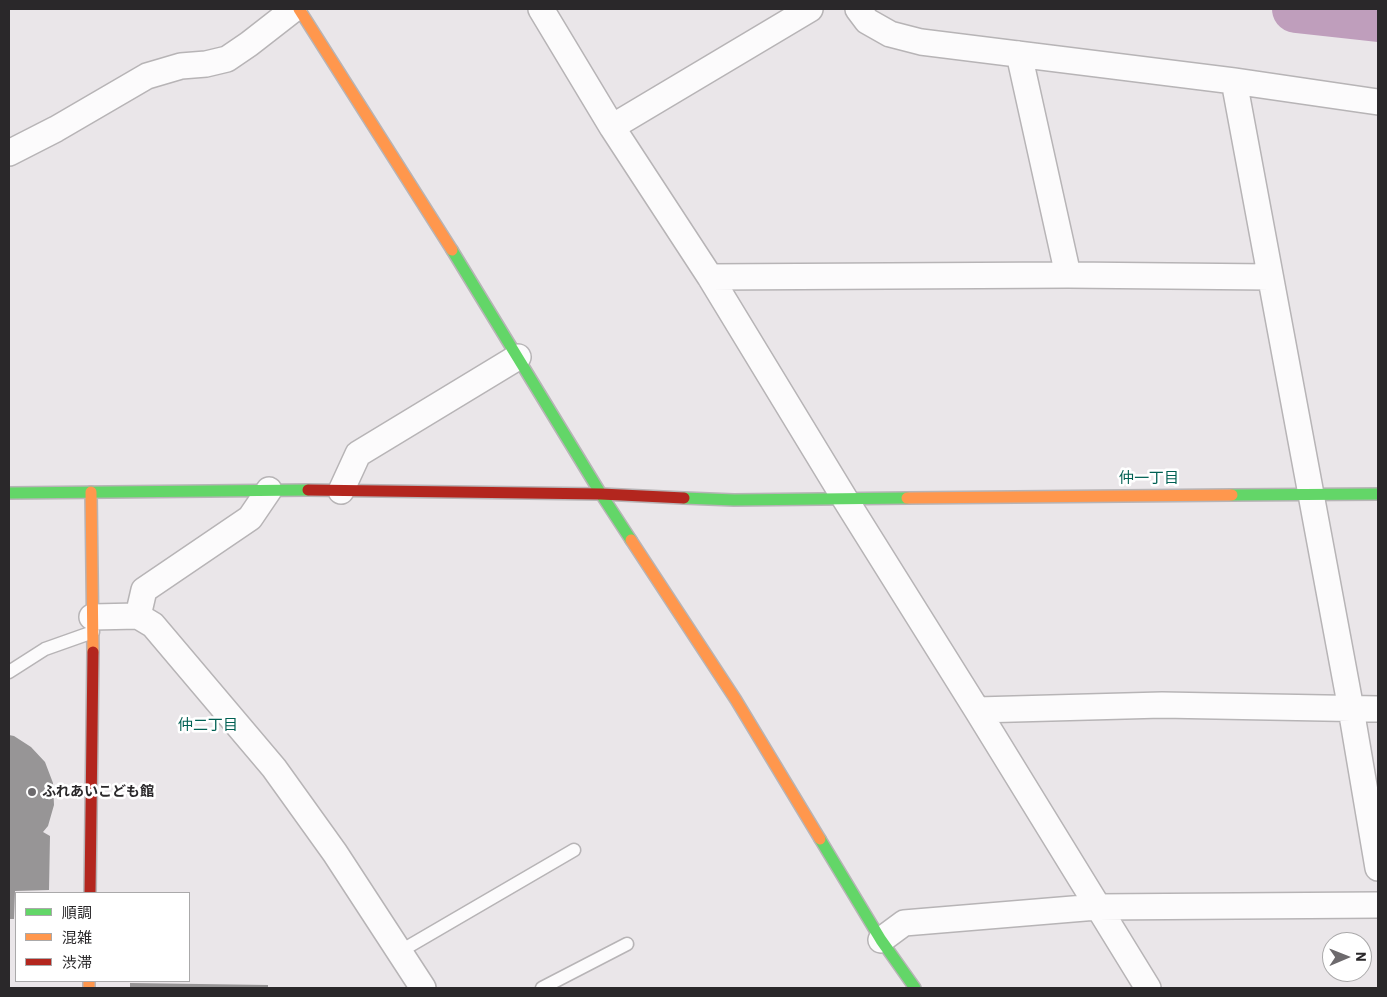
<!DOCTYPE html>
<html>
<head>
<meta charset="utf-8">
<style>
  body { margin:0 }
  #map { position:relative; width:1387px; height:997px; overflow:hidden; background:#eae6e9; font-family:"IBM Plex Sans","Noto Sans JP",sans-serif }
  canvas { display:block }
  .frame { position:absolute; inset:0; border:10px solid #2a282a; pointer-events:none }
  .legend { position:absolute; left:15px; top:892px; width:175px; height:90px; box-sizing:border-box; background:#fff; border:1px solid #aaa9aa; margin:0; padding:6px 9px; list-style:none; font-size:15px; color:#2a282a }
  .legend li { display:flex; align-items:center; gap:10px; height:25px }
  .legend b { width:25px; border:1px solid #aaa9aa }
  .north { position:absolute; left:1322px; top:932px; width:50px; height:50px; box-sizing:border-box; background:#fff; border:1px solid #aaa9aa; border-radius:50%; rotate:89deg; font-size:14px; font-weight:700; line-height:20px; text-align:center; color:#2a282a }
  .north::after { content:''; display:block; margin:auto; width:18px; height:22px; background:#6d6a6d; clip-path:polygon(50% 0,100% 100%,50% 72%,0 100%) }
</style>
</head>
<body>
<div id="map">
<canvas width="1387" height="997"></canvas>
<div class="frame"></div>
<ul class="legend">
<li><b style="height:6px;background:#63d668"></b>順調</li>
<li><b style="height:6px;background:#ff974d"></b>混雑</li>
<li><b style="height:6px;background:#b3261e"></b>渋滞</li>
</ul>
<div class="north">N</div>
</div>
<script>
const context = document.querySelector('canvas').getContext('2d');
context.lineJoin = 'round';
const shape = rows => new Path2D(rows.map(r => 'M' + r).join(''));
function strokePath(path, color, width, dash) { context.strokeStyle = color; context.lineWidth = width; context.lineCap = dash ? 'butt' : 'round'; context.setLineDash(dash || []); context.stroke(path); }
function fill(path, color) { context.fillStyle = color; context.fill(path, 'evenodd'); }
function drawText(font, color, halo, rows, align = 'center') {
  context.font = font + ' "IBM Plex Sans","Noto Sans JP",sans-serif'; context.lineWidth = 5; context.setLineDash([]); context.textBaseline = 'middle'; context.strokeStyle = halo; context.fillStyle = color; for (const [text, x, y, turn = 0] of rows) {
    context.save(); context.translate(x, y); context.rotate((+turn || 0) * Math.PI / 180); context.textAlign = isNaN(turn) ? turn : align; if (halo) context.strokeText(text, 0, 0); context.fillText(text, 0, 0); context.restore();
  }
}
strokePath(shape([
  [1296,9,1378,18]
]), '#bf9ebc', 48);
fill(shape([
  [9,735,14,736,31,747,45,762,53,783,54,805,48,826,43,832,50,836,49,890,15,891,14,919,9,919],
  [130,983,268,985,268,988,130,988]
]), '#979596');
const lane = shape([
  [9,672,45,649,93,632],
  [399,952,574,850],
  [542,988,627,944]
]);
const street = shape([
  [541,9,612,127,710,277,845,499,977,710,1148,988],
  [858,9,867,21,890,34,921,42,1234,81,1378,102],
  [1019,54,1068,275],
  [1234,81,1351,709,1378,868],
  [612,127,810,9],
  [9,153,56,129,147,76,181,66,206,64,227,59,249,44,294,9],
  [710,277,1068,275,1270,277],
  [341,491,358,454,518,357],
  [138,616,153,625,274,768,335,853,423,988],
  [92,617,138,616,144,590,250,518,269,490],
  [977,710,1162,705,1378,709],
  [881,940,904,923,1097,907,1378,905]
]);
const fast = shape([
  [452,250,601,494,631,540],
  [9,493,308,490],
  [1232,495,1378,494],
  [684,498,734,500,907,498],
  [820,839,881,940,915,988]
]);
const slow = shape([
  [299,9,452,250],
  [91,492,93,652],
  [907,498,1232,495],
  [631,540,736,700,820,839],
  [89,981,89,988]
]);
const jam = shape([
  [308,490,601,494,684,498],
  [90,893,93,652]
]);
strokePath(lane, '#b7b4b6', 15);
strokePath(street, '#b7b4b6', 28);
strokePath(fast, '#b7b4b6', 14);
strokePath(slow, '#b7b4b6', 14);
strokePath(jam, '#b7b4b6', 14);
strokePath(lane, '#fcfbfc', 12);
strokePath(street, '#fcfbfc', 25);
strokePath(fast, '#63d668', 11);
strokePath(slow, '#ff974d', 11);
strokePath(jam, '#b3261e', 11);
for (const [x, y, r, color] of [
  [32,792,5,"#6d6a6d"]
]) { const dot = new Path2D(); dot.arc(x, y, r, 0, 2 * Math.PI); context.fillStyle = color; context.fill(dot); strokePath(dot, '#fff', 2); }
drawText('bold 14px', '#2a282a', '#fff', [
  ["ふれあいこども館",42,792]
], 'left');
drawText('15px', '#006053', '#fff', [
  ["仲一丁目",1149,479],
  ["仲二丁目",208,726]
]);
</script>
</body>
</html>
